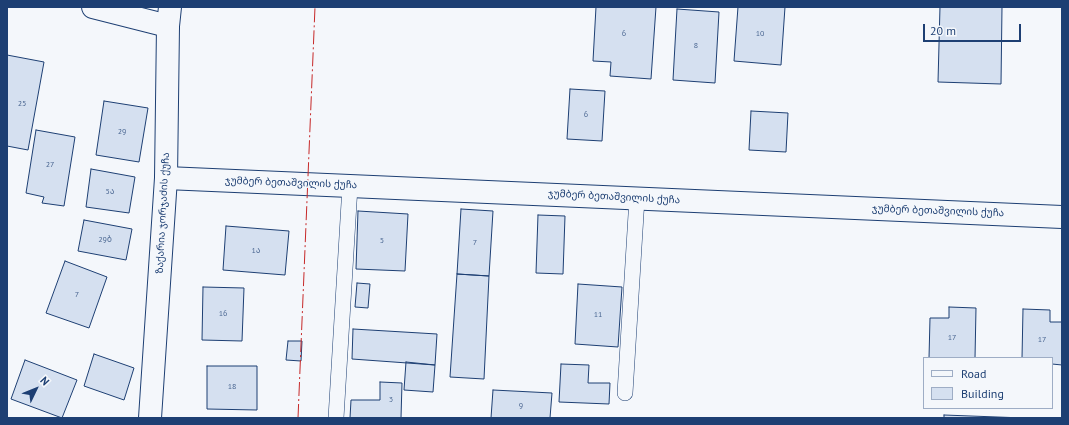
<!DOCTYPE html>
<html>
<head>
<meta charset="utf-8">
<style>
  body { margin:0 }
  #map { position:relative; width:1069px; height:425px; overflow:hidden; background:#f4f7fb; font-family:"PT Sans",sans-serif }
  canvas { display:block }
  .frame { position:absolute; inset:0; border:8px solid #1d3f73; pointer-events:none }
  .legend { position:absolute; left:923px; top:357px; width:130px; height:52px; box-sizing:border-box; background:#f4f7fb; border:1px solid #9eadc5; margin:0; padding:5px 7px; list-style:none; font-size:12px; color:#1d3f73 }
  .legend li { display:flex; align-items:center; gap:8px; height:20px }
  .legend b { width:20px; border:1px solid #9eadc5 }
  .north { position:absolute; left:16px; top:369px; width:40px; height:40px; -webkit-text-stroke:3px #f4f7fb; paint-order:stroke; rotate:47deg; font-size:11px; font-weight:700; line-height:16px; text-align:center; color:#1d3f73 }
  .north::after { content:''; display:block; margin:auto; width:14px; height:18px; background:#1d3f73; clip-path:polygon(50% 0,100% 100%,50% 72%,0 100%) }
  .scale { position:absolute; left:923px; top:24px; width:98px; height:18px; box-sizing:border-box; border:2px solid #1d3f73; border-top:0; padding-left:5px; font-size:12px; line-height:14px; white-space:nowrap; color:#1d3f73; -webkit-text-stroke:3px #f4f7fb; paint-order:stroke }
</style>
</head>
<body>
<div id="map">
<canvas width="1069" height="425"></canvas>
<div class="frame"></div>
<ul class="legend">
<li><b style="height:5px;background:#f4f7fb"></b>Road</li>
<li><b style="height:11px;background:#d5e0f0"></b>Building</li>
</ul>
<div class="north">N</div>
<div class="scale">20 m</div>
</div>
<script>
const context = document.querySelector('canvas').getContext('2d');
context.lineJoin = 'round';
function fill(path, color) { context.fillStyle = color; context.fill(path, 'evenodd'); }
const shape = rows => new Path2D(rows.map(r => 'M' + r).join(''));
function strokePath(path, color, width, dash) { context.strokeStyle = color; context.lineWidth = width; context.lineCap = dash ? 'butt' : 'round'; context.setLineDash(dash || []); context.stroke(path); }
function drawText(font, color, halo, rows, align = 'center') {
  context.font = font + ' "PT Sans","Noto Sans Georgian",sans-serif'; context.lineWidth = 3; context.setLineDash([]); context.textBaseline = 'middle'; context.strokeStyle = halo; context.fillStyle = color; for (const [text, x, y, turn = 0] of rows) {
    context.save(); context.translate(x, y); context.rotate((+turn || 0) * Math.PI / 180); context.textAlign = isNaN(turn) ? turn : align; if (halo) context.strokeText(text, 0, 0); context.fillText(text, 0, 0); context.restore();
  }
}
const building = shape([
  [596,7,656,7,651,79,610,76,611,62,593,61,596,7],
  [738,7,785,7,781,65,734,61,738,7],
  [940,7,1002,7,1001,84,938,82,940,7],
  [677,9,719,12,715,83,673,80,677,9],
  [7,55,44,62,28,150,7,146,7,55],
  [570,89,605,91,602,141,567,139,570,89],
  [104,101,148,108,139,162,96,155,104,101],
  [751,111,788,113,786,152,749,150,751,111],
  [36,130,75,137,64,206,42,203,44,197,26,193,36,130],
  [91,169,135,177,129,213,86,207,91,169],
  [461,209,493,211,489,276,457,274,461,209],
  [358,211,408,214,405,271,356,269,358,211],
  [538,215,565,216,563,274,536,273,538,215],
  [84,220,132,229,126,260,78,251,84,220],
  [226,226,289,231,285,275,223,270,226,226],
  [65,261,107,277,89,328,46,313,65,261],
  [457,274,489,276,484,379,450,377,457,274],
  [357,283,370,284,368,308,355,307,357,283],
  [578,284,622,287,618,347,575,344,578,284],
  [203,287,244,288,242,341,202,340,203,287],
  [949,307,976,308,975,358,929,358,930,318,949,318,949,307],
  [1023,309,1050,310,1050,322,1062,322,1062,365,1052,364,1052,358,1022,358,1023,309],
  [353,329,437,334,435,365,352,359,353,329],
  [288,341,302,341,301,361,286,360,288,341],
  [94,354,134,368,124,400,84,386,94,354],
  [25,360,77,380,62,418,11,399,25,360],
  [406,362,435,365,433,392,404,390,406,362],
  [561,364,589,365,588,383,610,383,609,404,559,402,561,364],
  [207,366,257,366,257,410,207,409,207,366],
  [380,382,402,383,401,418,350,418,351,400,380,400,380,382],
  [493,390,552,393,550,418,491,418,493,390],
  [944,415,1024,418,944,418,944,415]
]);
fill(building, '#d5e0f0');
strokePath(building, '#1d3f73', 1);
const service = shape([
  [625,393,637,198],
  [336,418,350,186]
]);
const minor = shape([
  [93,7,168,26],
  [166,178,1062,217]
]);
const tertiary = shape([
  [150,418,166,178,168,26,170,7]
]);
strokePath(service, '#1d3f73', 16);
strokePath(minor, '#1d3f73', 24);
strokePath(tertiary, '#1d3f73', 24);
strokePath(service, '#f4f7fb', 15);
strokePath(minor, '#f4f7fb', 22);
strokePath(tertiary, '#f4f7fb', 22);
strokePath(shape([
  [298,418,315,7]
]), '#c62828', 1, [14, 3, 2, 3]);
drawText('8px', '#4b6792', null, [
  ["6",624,34],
  ["10",760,34],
  ["8",696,46],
  ["25",22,104],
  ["6",586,115],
  ["29",122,132],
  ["27",50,165],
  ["5ა",110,192],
  ["29ბ",105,240],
  ["5",382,241],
  ["7",475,243],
  ["1ა",256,251],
  ["7",77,295],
  ["16",223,314],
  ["11",598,315],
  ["17",952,338],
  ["17",1042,340],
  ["18",232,387],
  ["3",391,400],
  ["9",521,406]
]);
drawText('10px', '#1d3f73', '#f4f7fb', [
  ["ჯუმბერ ბეთაშვილის ქუჩა",291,183,2],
  ["ჯუმბერ ბეთაშვილის ქუჩა",614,197,3],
  ["ჯუმბერ ბეთაშვილის ქუჩა",938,211,2],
  ["ზაქარია ჯორჯაძის ქუჩა",163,213,-87]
]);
</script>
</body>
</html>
